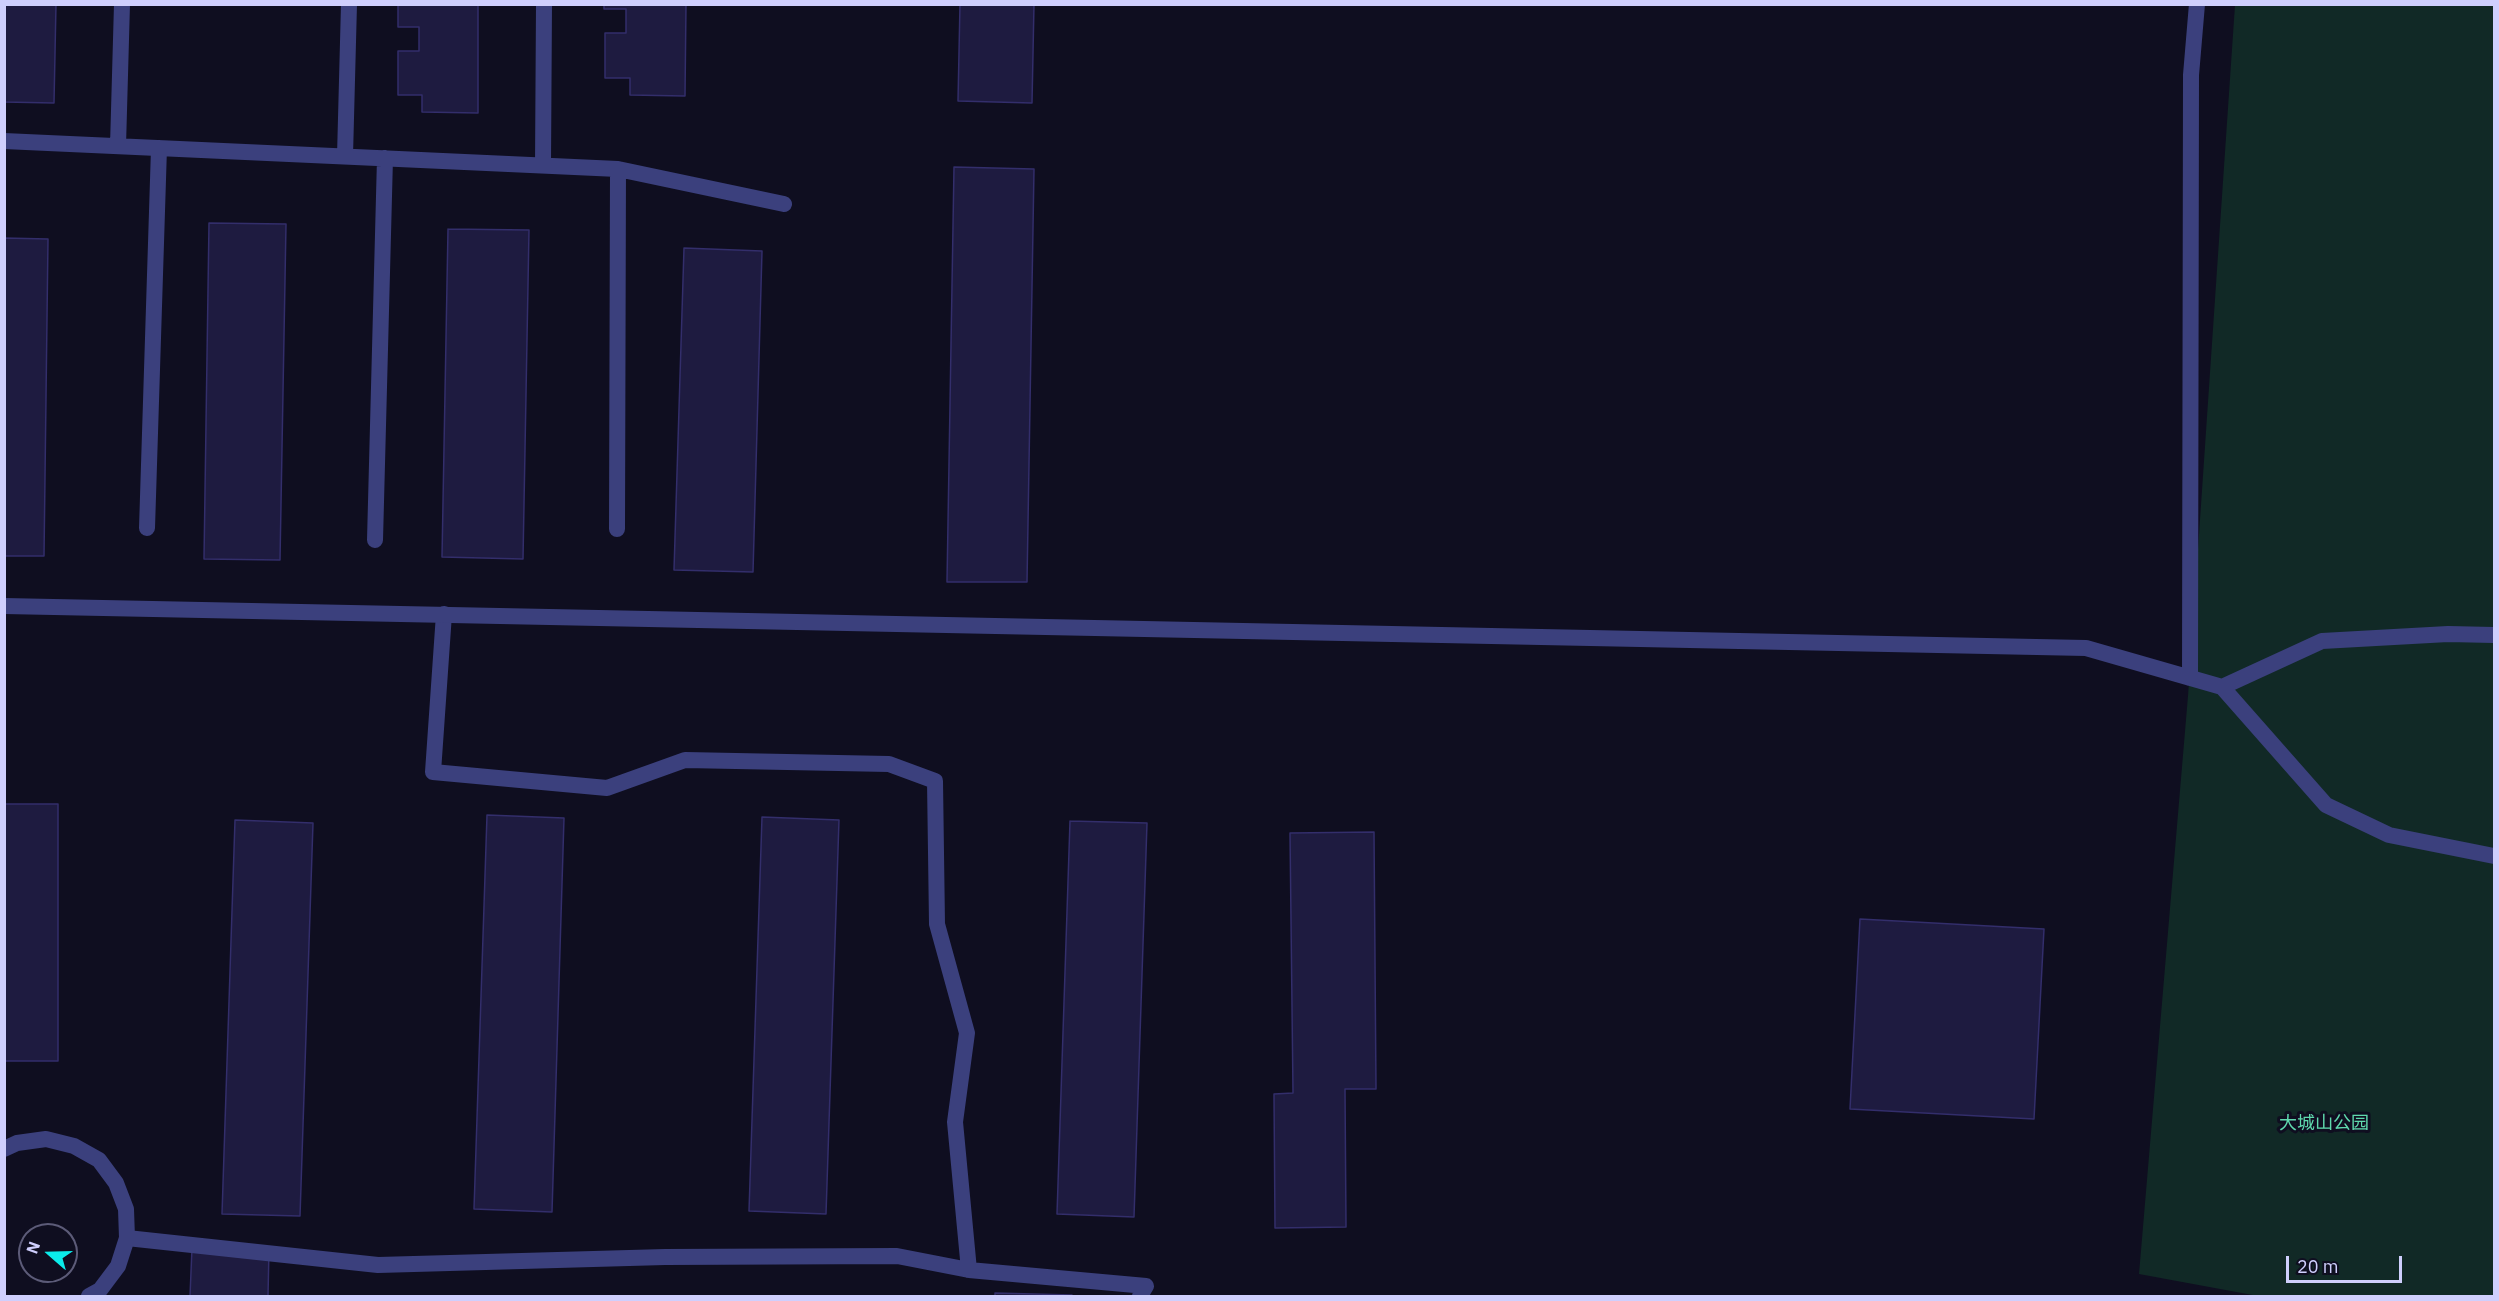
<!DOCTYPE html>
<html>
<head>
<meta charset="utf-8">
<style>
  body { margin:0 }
  #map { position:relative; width:2499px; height:1301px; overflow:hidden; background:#0f0e20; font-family:"IBM Plex Sans",sans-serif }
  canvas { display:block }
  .frame { position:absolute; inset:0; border:6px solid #cfcffd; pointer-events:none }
  .north { position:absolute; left:18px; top:1223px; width:60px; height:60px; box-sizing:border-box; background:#0f0e20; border:2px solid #5c5b78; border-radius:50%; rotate:290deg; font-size:16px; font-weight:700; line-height:24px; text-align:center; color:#cfcffd }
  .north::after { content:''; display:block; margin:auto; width:21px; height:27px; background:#0beceb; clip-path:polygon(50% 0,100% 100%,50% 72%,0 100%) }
  .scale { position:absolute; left:2286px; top:1256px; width:116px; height:27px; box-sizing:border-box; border:3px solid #cfcffd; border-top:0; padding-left:8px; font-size:18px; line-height:21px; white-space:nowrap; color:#cfcffd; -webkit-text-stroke:4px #0f0e20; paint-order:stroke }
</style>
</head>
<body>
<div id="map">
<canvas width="2499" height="1301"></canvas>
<div class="frame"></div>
<div class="north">N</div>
<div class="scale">20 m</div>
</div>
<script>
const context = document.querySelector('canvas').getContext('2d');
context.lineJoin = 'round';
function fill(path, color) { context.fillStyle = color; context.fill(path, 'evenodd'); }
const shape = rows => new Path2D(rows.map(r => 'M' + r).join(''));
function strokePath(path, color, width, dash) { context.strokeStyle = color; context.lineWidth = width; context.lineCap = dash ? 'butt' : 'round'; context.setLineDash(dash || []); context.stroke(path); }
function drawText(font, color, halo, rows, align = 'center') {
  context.font = font + ' "IBM Plex Sans","Noto Sans SC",sans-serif'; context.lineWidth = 6; context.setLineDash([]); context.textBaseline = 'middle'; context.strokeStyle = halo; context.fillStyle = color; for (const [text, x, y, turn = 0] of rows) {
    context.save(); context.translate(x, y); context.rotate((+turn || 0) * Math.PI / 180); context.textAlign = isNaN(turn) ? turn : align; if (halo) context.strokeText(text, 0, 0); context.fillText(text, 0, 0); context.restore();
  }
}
fill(shape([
  [2235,5,2494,5,2494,1296,2258,1296,2139,1274,2188,696]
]), '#112926');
const building = shape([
  [4,4,56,4,54,103,4,102,4,4],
  [398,4,478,4,478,113,422,112,422,95,398,95,398,51,419,51,419,27,398,27,398,4],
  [604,4,686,4,685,96,630,95,630,78,605,78,605,33,626,33,626,9,604,9,604,4],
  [960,4,1034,4,1032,103,958,101,960,4],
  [954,167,1034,169,1027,582,947,582,954,167],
  [209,223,286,224,280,560,204,559,209,223],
  [448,229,529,230,523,559,442,557,448,229],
  [4,238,48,239,44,556,4,556,4,238],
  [684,248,762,251,753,572,674,570,684,248],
  [4,804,58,804,58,1061,4,1061,4,804],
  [487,815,564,818,552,1212,474,1209,487,815],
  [762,817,839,820,826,1214,749,1211,762,817],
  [235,820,313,823,300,1216,222,1214,235,820],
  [1070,821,1147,823,1134,1217,1057,1214,1070,821],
  [1374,832,1376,1089,1345,1089,1346,1227,1275,1228,1274,1094,1293,1093,1290,833,1374,832],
  [1860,919,2044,929,2034,1119,1850,1109,1860,919],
  [192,1248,269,1250,268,1296,190,1296,192,1248],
  [995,1293,1072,1295,1072,1296,995,1296,995,1293]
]);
fill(building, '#1e1b40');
strokePath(building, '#332e6b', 1.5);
strokePath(shape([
  [4,141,618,169,784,204],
  [118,146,122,4],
  [345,156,349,4],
  [543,164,544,4],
  [147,528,159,148],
  [617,529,618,169],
  [375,540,385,158],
  [444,614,433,772,607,788,685,760,889,764,935,781,937,924,967,1033,955,1122,969,1270],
  [4,1149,17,1143,46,1139,74,1146,99,1160,116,1183,126,1209,127,1238,118,1266,100,1290,89,1296],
  [127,1238,378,1265,665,1257,897,1256,969,1270,1146,1286,1140,1296]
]), '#3b407d', 16);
strokePath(shape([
  [4,606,2086,648,2222,687,2326,805,2389,835,2494,856],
  [2190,678,2191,75,2197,4],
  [2222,687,2322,641,2448,634,2494,635]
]), '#3b407d', 16);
drawText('18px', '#5fd9ad', '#0f0e20', [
  ["大城山公园",2324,1124]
]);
</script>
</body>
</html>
